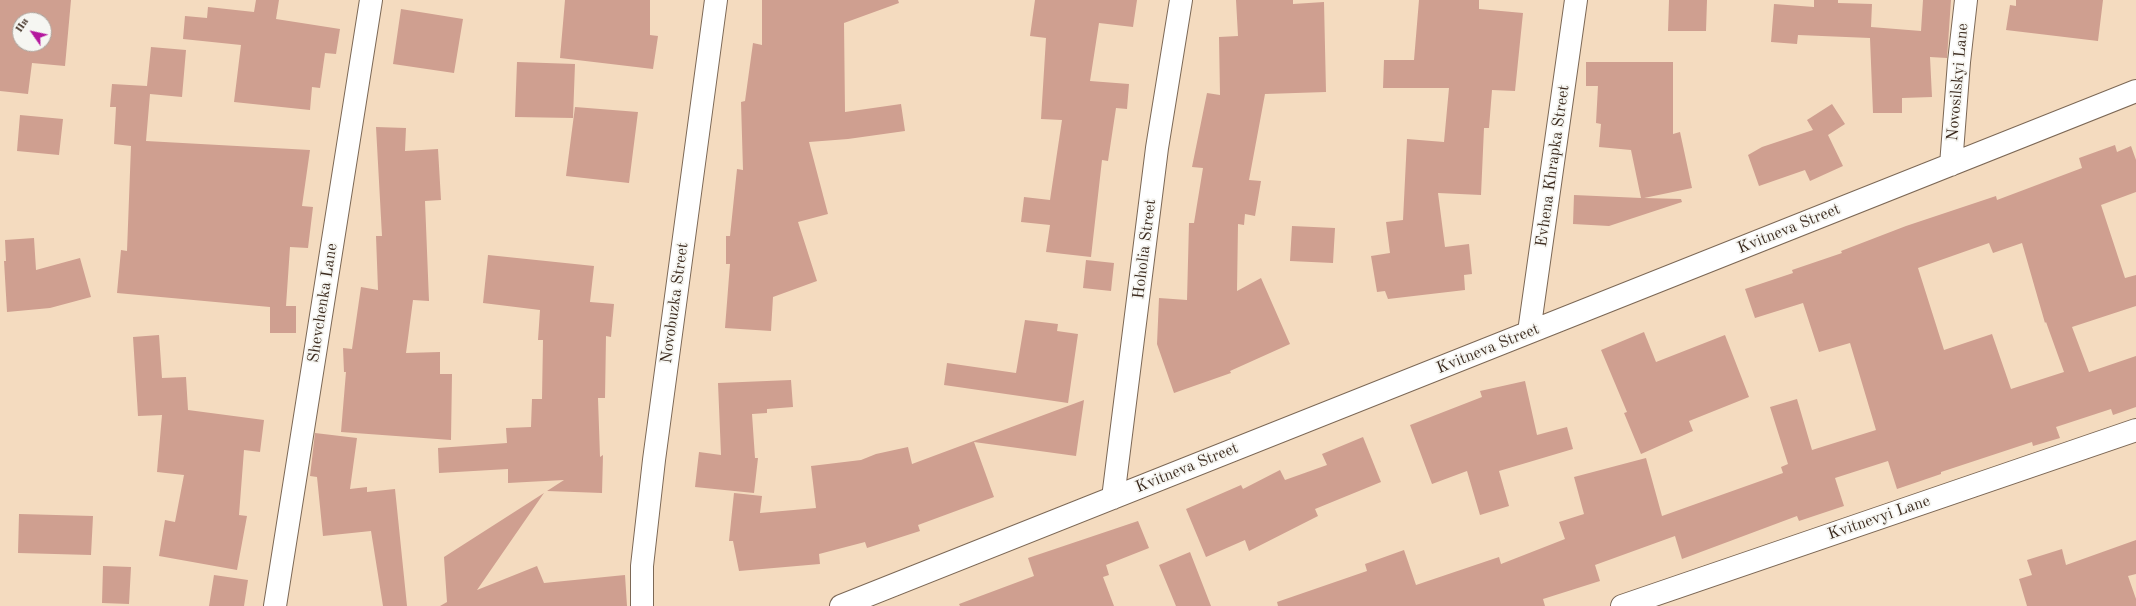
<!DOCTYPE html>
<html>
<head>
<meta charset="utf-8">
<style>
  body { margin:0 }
  #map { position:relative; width:2136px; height:606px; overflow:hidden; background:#f4dbbf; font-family:"Old Standard TT",serif }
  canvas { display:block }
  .north { position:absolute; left:12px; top:12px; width:40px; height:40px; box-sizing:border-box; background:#f6f6f2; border:1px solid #aba49d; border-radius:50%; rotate:304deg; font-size:11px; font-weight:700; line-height:16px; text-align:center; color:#3b2a1e }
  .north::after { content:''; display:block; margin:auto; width:14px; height:18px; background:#b5179e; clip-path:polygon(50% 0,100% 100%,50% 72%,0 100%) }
</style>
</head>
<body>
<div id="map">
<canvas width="2136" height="606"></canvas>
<div class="north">Пн</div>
</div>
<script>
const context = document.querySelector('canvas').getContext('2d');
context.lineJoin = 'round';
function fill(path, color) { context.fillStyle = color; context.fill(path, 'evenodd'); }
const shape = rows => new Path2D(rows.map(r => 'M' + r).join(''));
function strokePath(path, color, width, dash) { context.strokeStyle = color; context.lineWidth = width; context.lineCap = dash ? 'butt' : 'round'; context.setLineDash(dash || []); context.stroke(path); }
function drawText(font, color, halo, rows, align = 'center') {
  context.font = font + ' "Old Standard TT",serif'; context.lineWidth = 3.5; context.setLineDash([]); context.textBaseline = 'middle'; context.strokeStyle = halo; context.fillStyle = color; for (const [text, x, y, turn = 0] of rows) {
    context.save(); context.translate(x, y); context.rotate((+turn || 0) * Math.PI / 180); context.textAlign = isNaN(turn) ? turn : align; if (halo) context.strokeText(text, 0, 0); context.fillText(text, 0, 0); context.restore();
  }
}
fill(shape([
  [0,0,71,0,65,66,32,63,28,94,0,91],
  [20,20,44,20,44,44,20,44],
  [256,0,279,0,276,19,340,29,336,54,325,53,320,88,312,87,310,110,234,102,241,45,183,39,185,16,207,18,208,7,254,12],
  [565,0,650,0,650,35,658,36,653,69,560,58],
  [762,0,898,0,899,3,844,23,845,112,901,104,905,131,848,139,809,142,828,214,798,222,817,281,773,297,771,331,725,328,730,264,726,264,726,236,730,236,737,169,743,170,741,102,745,101,753,43,762,45],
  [1035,0,1137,0,1133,27,1099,23,1090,81,1129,84,1127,109,1116,108,1108,161,1102,160,1091,257,1046,252,1050,225,1021,222,1024,197,1050,200,1062,120,1041,119,1046,38,1030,36],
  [1236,0,1293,0,1293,4,1324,2,1326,92,1265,94,1249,180,1261,181,1255,216,1245,214,1244,225,1238,224,1237,291,1261,278,1290,344,1230,371,1231,373,1174,393,1157,344,1159,298,1187,300,1189,223,1194,223,1203,168,1192,167,1207,93,1220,95,1219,37,1238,36],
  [1419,0,1479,0,1479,9,1523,13,1515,91,1492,90,1489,128,1484,128,1481,195,1438,193,1445,247,1469,244,1472,274,1464,275,1465,290,1388,299,1385,291,1377,292,1371,256,1390,253,1386,222,1403,220,1407,139,1444,142,1449,88,1383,88,1384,60,1414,60],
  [1669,0,1707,0,1706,31,1668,31],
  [1814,0,1838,0,1838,3,1872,4,1871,27,1921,31,1923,0,1951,0,1947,58,1930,57,1932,97,1902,98,1902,113,1873,113,1870,38,1798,35,1797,44,1771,42,1774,4,1814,7],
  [2016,0,2103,0,2098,41,2006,30,2010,5,2016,6],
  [401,9,463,19,454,73,393,64],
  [151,47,186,50,182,97,150,94,146,141,310,150,302,206,313,207,308,248,290,247,286,306,296,306,296,333,270,333,270,307,117,293,121,250,127,251,131,146,114,144,116,107,110,107,112,84,147,86],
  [517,62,575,64,573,118,515,117],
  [1586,62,1673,62,1673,134,1680,132,1692,188,1644,198,1681,199,1682,202,1609,226,1573,224,1574,195,1641,198,1631,150,1599,147,1601,124,1596,123,1598,86,1586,86],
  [1832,104,1845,124,1828,135,1843,166,1810,181,1805,170,1759,186,1748,155,1762,147,1813,130,1807,120],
  [575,107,638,112,629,183,566,176],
  [20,115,63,119,59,155,17,151],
  [376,127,406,128,405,151,438,149,441,200,425,201,429,301,413,300,406,353,440,352,440,374,452,374,451,440,341,432,346,372,344,372,343,348,352,349,361,287,378,290,376,236,382,236],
  [2115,145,2117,152,2131,146,2136,160,2136,192,2101,205,2125,278,2136,275,2136,306,2072,327,2089,372,2136,356,2136,407,2113,415,2111,409,2056,427,2060,438,2033,446,2032,442,1941,472,1941,474,1897,489,1888,461,1835,478,1844,506,1799,521,1797,516,1682,559,1675,536,1595,565,1600,581,1543,599,1545,606,1278,606,1277,602,1367,571,1365,564,1404,550,1416,585,1499,557,1501,564,1565,539,1559,522,1584,514,1574,477,1646,458,1662,516,1783,473,1781,467,1788,464,1770,407,1797,399,1812,450,1876,430,1850,343,1819,352,1803,303,1755,318,1745,289,1793,273,1792,270,1842,253,1841,251,1906,226,1996,196,1997,200,2082,168,2079,158],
  [1989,243,1993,253,2022,243,2045,323,2046,322,2064,372,2011,389,1992,334,1944,350,1918,268],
  [1292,226,1335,228,1333,263,1290,261],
  [34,238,36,270,80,258,91,297,50,308,7,312,4,261,6,261,5,240],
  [488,255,594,266,590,302,614,304,611,337,606,336,605,398,598,398,600,457,603,455,602,493,547,491,564,480,508,483,508,469,439,473,438,448,507,443,506,428,531,427,532,399,542,399,543,340,538,340,540,310,483,303],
  [1086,260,1114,263,1111,291,1083,288],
  [1025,320,1058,324,1057,331,1078,334,1068,403,944,385,947,363,1016,373],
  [1644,332,1656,362,1725,335,1749,397,1689,421,1693,431,1641,454,1624,413,1627,412,1601,350],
  [159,335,162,378,186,377,188,410,264,420,260,452,244,450,239,515,247,516,237,570,159,556,165,520,175,522,184,475,157,472,162,415,138,416,133,337],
  [791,380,793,407,767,409,767,413,752,414,755,458,758,458,754,493,695,487,699,452,721,455,718,383],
  [1525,381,1537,435,1567,427,1573,449,1499,471,1509,506,1480,515,1467,471,1432,484,1410,425,1482,397,1480,391],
  [1084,400,1076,456,974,442,994,497,918,525,920,531,867,548,865,542,819,554,820,564,739,571,733,541,729,541,734,493,762,496,760,513,816,508,811,466,861,460,876,454,908,447,912,464],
  [315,433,357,438,350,489,367,487,367,492,395,489,407,606,383,606,371,531,323,536,317,477,310,476],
  [1363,437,1381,482,1315,509,1318,516,1249,551,1245,540,1206,557,1186,509,1241,485,1243,489,1280,470,1285,480,1327,465,1322,454],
  [544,493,477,590,537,566,544,583,625,575,627,606,440,606,447,602,444,557],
  [19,514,93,516,91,555,18,553],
  [1138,521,1149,548,1106,565,1109,575,1103,577,1114,606,960,606,959,604,1034,576,1028,558],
  [2136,540,2136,574,2128,576,2136,599,2136,606,2027,606,2019,579,2032,575,2027,560,2062,549,2066,565],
  [1190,552,1211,606,1176,606,1159,565],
  [103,566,131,567,129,604,102,603],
  [214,575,248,580,244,606,209,606]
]), '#cf9f90');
const minor = shape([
  [1951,165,1959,62,1966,0],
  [1529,332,1576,0],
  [1113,498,1157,148,1181,0],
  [275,606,371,0],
  [642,606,642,566,654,460,716,0],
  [841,606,2136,91],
  [1622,606,2136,430]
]);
strokePath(minor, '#7c6856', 24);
strokePath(minor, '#fff', 22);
drawText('16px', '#3b2a1e', '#f6f6f2', [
  ["Novosilskyi Lane",1958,82,-85],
  ["Evhena Khrapka Street",1553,166,-82],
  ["Kvitneva Street",1789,229,-22],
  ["Hoholia Street",1145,249,-83],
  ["Shevchenka Lane",323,303,-81],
  ["Novobuzka Street",675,303,-82],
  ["Kvitneva Street",1488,349,-22],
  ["Kvitneva Street",1187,468,-22],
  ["Kvitnevyi Lane",1879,518,-19]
]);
</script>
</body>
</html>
